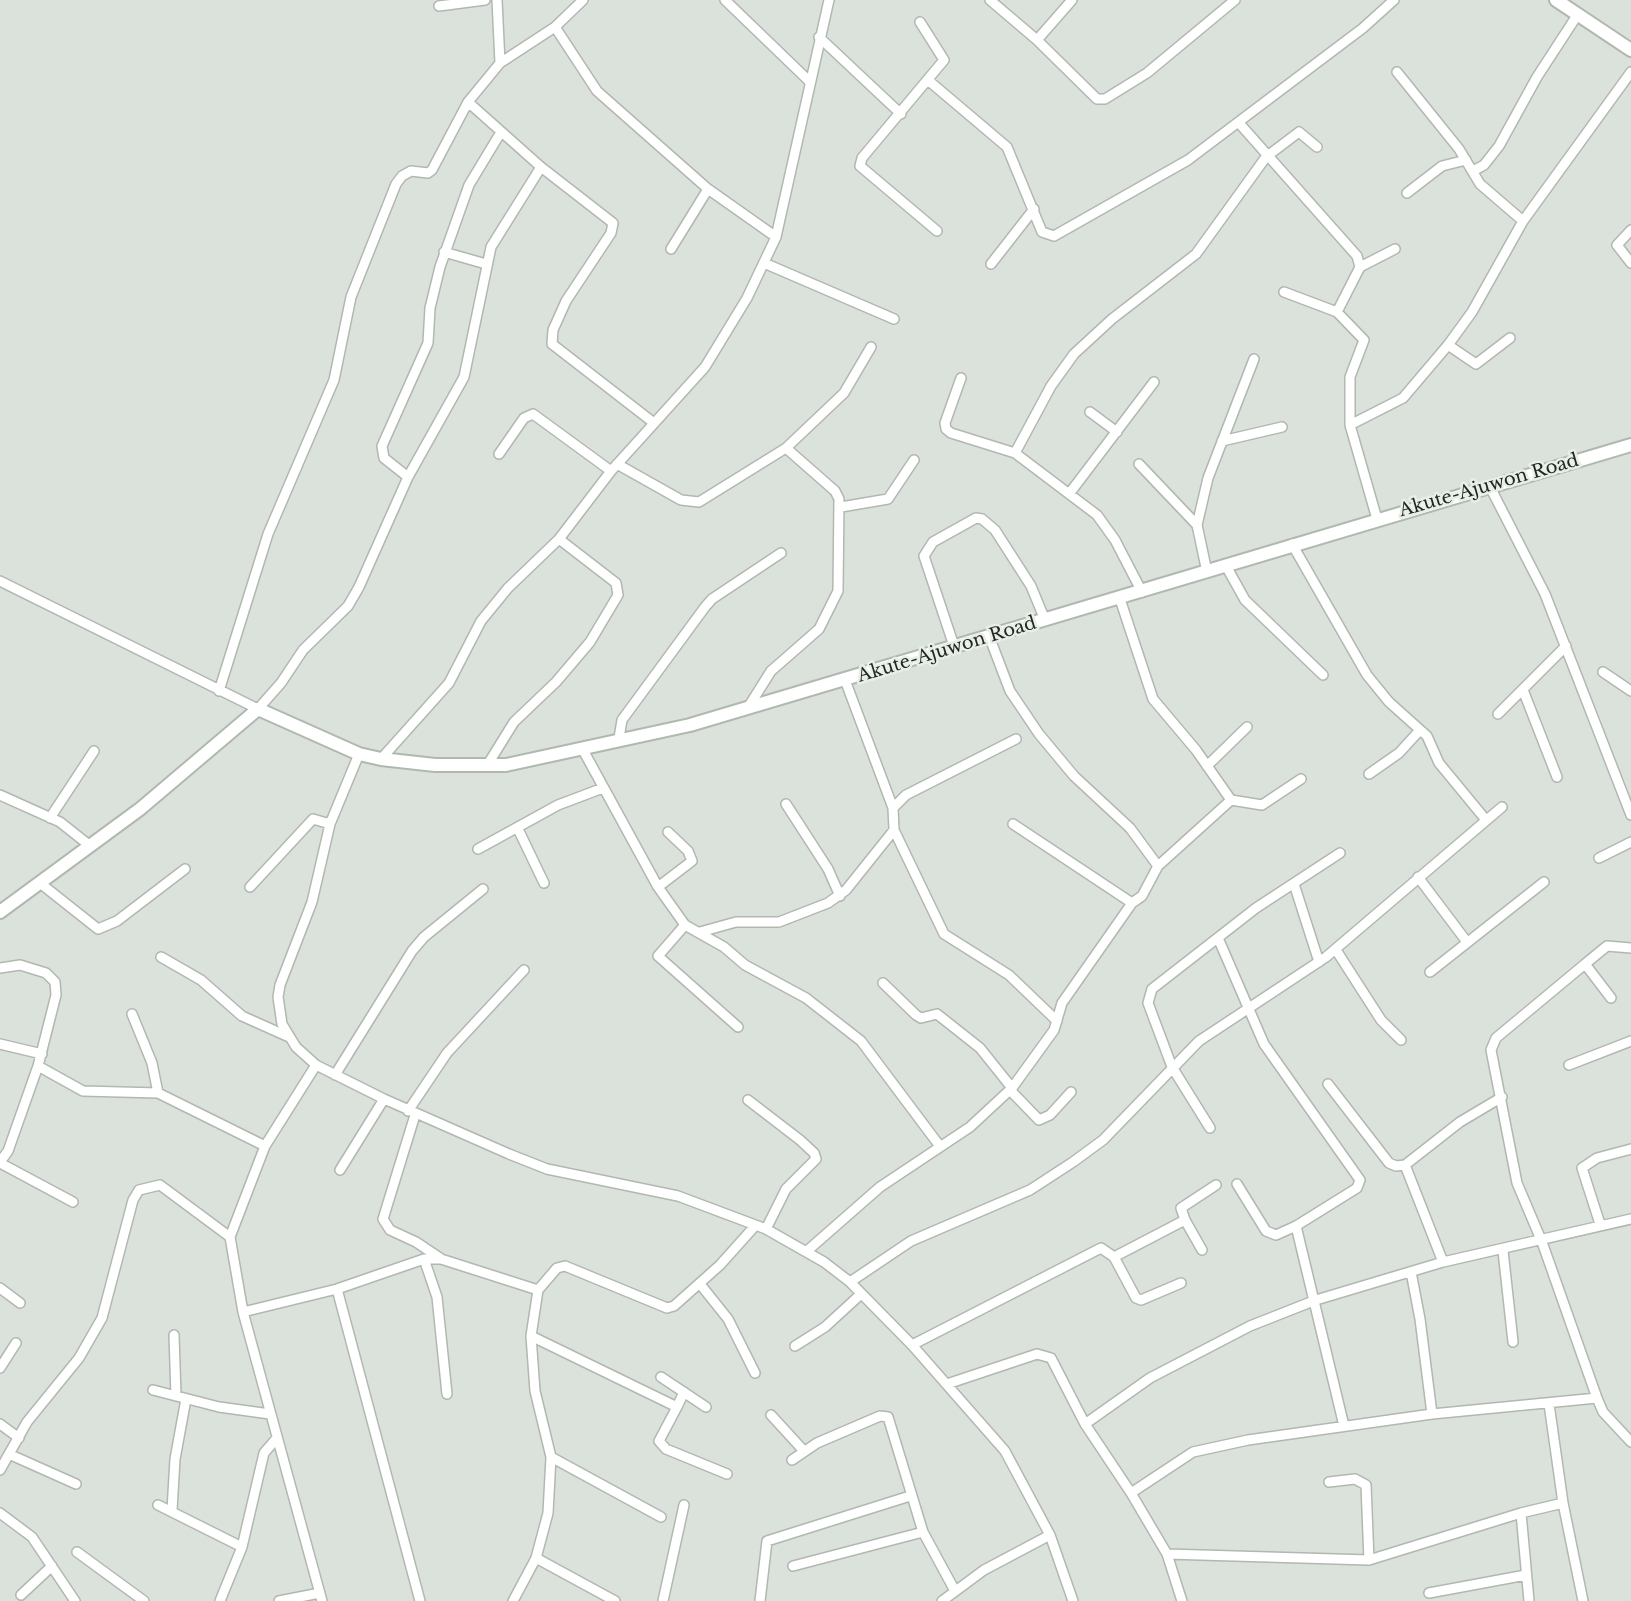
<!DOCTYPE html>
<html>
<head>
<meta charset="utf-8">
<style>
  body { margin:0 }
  canvas { display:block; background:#dbe2db }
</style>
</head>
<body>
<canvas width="1631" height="1601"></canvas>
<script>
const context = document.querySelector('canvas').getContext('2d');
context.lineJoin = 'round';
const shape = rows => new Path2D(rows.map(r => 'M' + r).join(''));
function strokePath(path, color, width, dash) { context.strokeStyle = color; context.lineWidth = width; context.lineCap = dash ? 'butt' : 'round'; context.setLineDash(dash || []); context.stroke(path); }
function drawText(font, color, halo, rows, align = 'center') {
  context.font = font + ' "Libre Baskerville",serif'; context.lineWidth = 5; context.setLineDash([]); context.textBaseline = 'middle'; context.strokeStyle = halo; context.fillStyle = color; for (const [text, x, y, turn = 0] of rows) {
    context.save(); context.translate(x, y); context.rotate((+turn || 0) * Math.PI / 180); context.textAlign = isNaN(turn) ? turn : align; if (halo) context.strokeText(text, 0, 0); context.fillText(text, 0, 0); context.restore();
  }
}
const street = shape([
  [725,0,809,81],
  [990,0,1037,40,1097,99,1105,99,1147,73,1235,0],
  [439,6,485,0],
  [920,22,944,60,862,158,860,166,937,231],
  [555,27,597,91,708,189,776,237],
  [819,37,901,114],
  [1037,40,1072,0],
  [500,63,555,27,583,0],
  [1397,72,1459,149,1480,184,1523,221],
  [929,81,1007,147,1042,232,1054,236,1188,160,1363,28,1394,0],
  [468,102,541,167,613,223,611,233,566,301,553,330,552,344,654,423],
  [1239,123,1357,256,1360,267,1337,312],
  [1473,171,1484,165,1499,146,1537,77,1578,14],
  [1407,193,1442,166,1466,160],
  [1631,230,1617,245,1631,263],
  [671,249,708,189],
  [444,252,486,264],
  [764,263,894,319],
  [991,264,1034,209],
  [1360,267,1395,249],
  [1284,292,1337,312,1364,340,1350,377,1350,425,1377,519],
  [1448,345,1476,364,1510,338],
  [961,378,945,423,946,429,951,433,1015,453,1097,515,1115,540,1142,592],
  [1090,412,1117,432],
  [1350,425,1403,398,1448,345,1472,312,1523,221,1631,72],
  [1222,441,1282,427],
  [1015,453,1051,386,1074,354,1112,319,1196,254,1266,157,1299,132,1317,147],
  [499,454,524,418,533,414,611,471],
  [617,464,681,500,699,502,786,448,844,393,871,347],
  [1139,464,1197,525,1207,572],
  [408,477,384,458,382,446,428,343,430,308,440,267,469,185,501,132],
  [1489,485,1545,594,1631,815],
  [1069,494,1154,382],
  [841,507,888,499,914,460],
  [1197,525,1208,478,1254,359],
  [1292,544,1367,675,1389,702,1427,736,1439,763,1486,820],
  [1226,566,1245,600,1323,675],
  [0,581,258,709,281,683,303,650,348,606,359,587,408,477,464,377,491,247,541,167],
  [1120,599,1153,699,1196,750,1231,800,1262,805,1301,779],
  [989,636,1010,691,1039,734,1074,776,1130,828,1158,866],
  [954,646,924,556,933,542,976,518,982,519,995,530,1031,586,1045,620],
  [1603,672,1631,691],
  [1523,690,1557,777],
  [219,691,268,534,334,380,351,297,396,184,402,176,411,171,428,173,432,170,468,102,500,63,497,0],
  [749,706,771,671,819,629,838,591,839,499,835,491,786,448],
  [1498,714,1566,646],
  [619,738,622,720,705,607,712,599,781,553],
  [583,750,658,887,685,925,724,947,745,965,806,998,861,1041,939,1145],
  [359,754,330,824,312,902,280,985,278,997,282,1024,296,1047,316,1065,384,1099,509,1154,547,1169,678,1196,766,1229,824,1262,850,1282,912,1345,1005,1451,1050,1535,1073,1601],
  [381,759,449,683,481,621,508,588,559,539,611,471,705,367,747,298,776,237,829,0],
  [488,764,514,722,556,682,590,642,618,595,616,583,559,539],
  [1207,766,1247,727],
  [1369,774,1399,753,1420,730],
  [0,795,60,822,89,845],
  [786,804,828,869,840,896],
  [893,808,906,795,1016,739],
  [50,818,94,751],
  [1013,824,1132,903],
  [518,829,544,883],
  [894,830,944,934,1009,975,1057,1021],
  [478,849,558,805,603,788],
  [1599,858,1631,842],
  [1418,877,1467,942],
  [40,883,98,929,117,921,185,869],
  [1294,884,1319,962],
  [250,887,313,819,330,824],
  [658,887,692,861,688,851,668,832],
  [685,925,658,956,738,1027],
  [700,932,736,922,779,922,828,903,846,890,894,830,893,808,845,680],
  [1218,938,1264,1044,1360,1180,1357,1188,1296,1226,1276,1235,1266,1231,1237,1184],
  [1336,950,1381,1020,1401,1040],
  [161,957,201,980,242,1016,289,1037],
  [1585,964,1607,946,1631,948],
  [0,968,20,965,46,973,55,982,56,995,38,1066,8,1151,0,1162],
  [1430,972,1544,882],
  [883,983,916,1015,921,1018,937,1014,980,1048,1012,1088],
  [1611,998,1585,964,1496,1038,1491,1050,1517,1183,1542,1242,1597,1398,1603,1412,1631,1442],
  [132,1014,152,1063,158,1093],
  [0,1044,42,1054],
  [316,1065,265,1146,230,1237,243,1312,322,1601],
  [1569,1065,1631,1041],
  [38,1066,83,1091,158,1093,265,1146],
  [335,1075,412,951,424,937,483,889],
  [1328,1084,1389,1163,1396,1166,1405,1165,1460,1122,1502,1097],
  [1010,1090,1039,1120,1050,1115,1071,1092],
  [748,1100,800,1140,814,1153,816,1159,786,1189,766,1229],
  [408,1111,447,1053,524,970],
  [415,1115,383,1219,390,1230,416,1242,440,1258],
  [1210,1128,1172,1067,1148,1003,1152,989,1256,908,1340,853],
  [0,1163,73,1202],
  [1405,1165,1443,1262],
  [340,1170,384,1099],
  [1185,1220,1202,1250],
  [1600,1224,1582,1168,1597,1158,1631,1149],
  [1296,1226,1344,1426],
  [807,1251,880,1187,970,1127,1012,1088,1054,1030,1062,1003,1132,903,1142,896,1158,866,1231,800],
  [1503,1251,1513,1342],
  [1114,1257,1185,1220,1181,1208,1216,1185],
  [424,1259,437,1297,447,1394],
  [1411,1272,1420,1319,1432,1414],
  [850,1282,911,1241,1030,1190,1073,1162,1103,1140,1199,1041,1326,957,1502,807],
  [700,1284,728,1319,755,1373],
  [0,1288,20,1303],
  [337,1289,420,1601],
  [243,1312,337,1289,424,1259,441,1259,538,1290],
  [174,1335,176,1396],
  [531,1336,677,1407,684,1392],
  [912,1345,1101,1248,1114,1257,1136,1298,1141,1300,1181,1283],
  [795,1346,825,1327,861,1294],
  [0,1368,16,1343],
  [661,1377,706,1407],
  [947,1384,1037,1354,1051,1358,1085,1424,1131,1493,1167,1554,1182,1601],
  [153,1390,219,1407,270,1414],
  [1549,1404,1563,1503,1583,1601],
  [677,1407,659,1441,666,1449,727,1474],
  [771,1415,803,1450],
  [0,1424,19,1438],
  [1085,1424,1150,1378,1250,1326,1316,1300,1443,1262,1631,1219],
  [11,1455,76,1484],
  [551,1457,661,1517],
  [792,1460,817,1443,880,1416,888,1417,923,1532,955,1591],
  [0,1470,27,1422,79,1358,102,1318,133,1200,139,1190,160,1185,230,1237],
  [1329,1482,1355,1479,1366,1485,1369,1560],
  [1131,1493,1193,1452,1248,1440,1432,1414,1597,1398],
  [158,1505,242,1547],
  [172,1510,175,1459,186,1399],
  [0,1513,32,1537,75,1601],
  [1521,1513,1529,1601],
  [77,1552,144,1601],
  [1167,1554,1369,1560,1521,1513,1563,1503],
  [536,1558,615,1601],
  [793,1566,923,1532],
  [1429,1593,1526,1575],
  [21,1595,52,1566],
  [220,1601,242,1547,264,1453,277,1438],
  [279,1601,320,1593],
  [513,1601,536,1558,548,1513,551,1457,535,1391,531,1336,538,1290,557,1268,565,1266,667,1308,674,1306,720,1265,754,1227],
  [663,1601,684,1505],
  [760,1601,767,1541,910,1496],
  [942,1601,984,1570,1050,1535]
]);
const secondary = shape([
  [1556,0,1631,50],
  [0,912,140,809,258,709,359,754,381,759,435,765,506,765,690,725,1631,445]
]);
strokePath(street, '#b0b8b0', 12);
strokePath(secondary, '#b0b8b0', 16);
strokePath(street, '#fff', 9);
strokePath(secondary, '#fff', 12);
drawText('18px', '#232623', '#e8efe8', [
  ["Akute-Ajuwon Road",1489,486,-16],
  ["Akute-Ajuwon Road",947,650,-17]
]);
</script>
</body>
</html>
